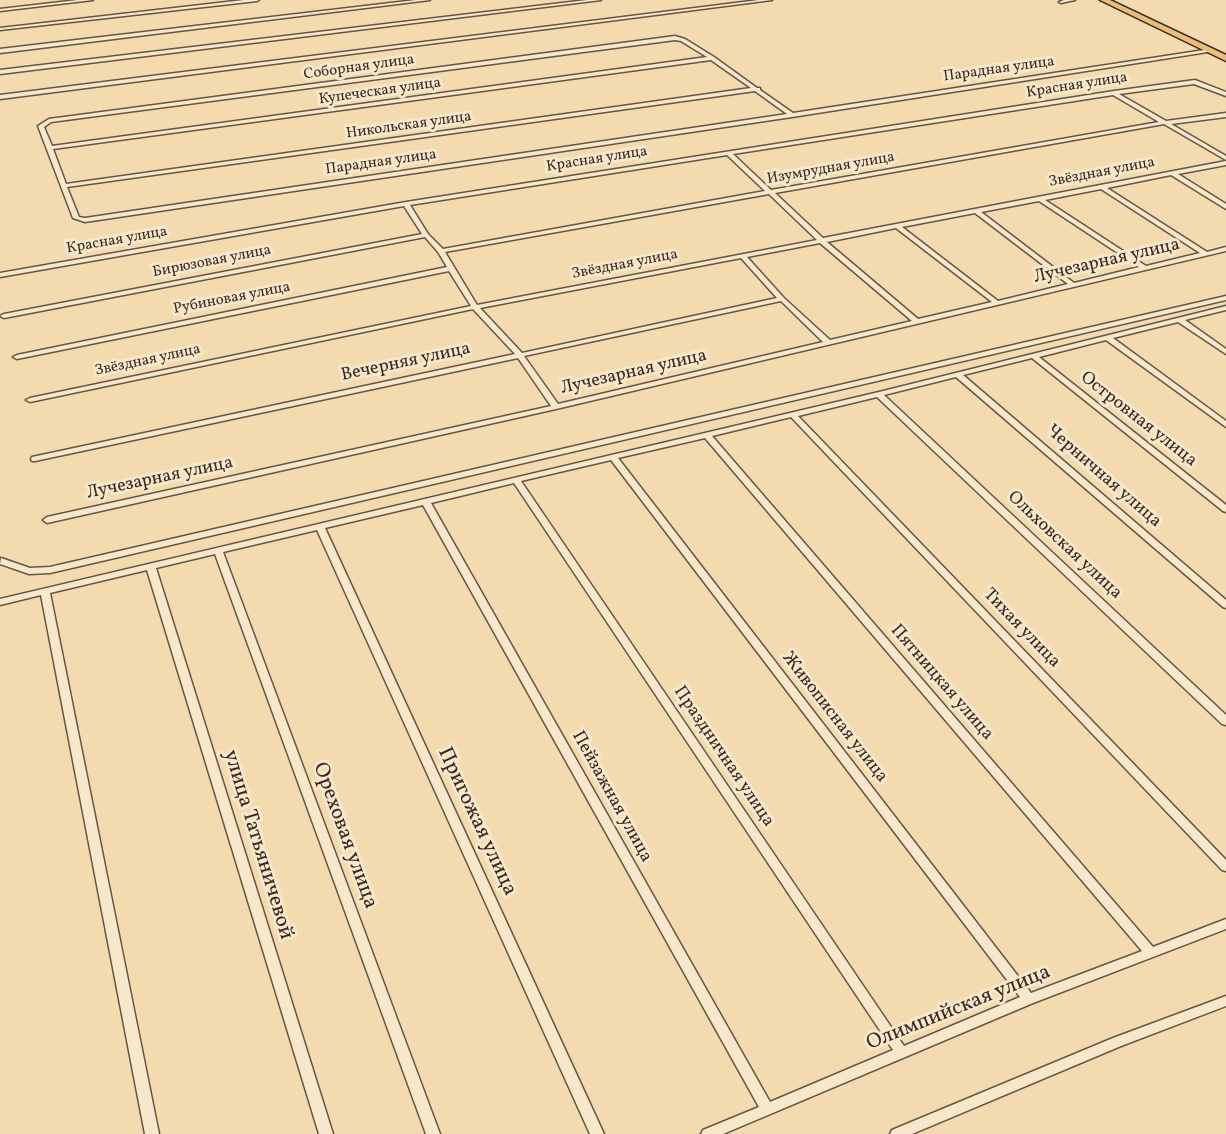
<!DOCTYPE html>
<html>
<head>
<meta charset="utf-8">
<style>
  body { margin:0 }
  canvas { display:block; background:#f3daaf }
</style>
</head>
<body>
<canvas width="1226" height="1134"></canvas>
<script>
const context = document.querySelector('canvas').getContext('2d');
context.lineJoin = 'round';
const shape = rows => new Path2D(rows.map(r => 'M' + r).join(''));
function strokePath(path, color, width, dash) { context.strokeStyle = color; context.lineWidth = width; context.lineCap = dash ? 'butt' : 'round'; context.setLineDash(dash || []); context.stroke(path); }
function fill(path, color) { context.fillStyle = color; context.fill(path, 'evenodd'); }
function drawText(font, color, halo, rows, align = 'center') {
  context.font = font + ' Vollkorn,serif'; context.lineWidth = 6; context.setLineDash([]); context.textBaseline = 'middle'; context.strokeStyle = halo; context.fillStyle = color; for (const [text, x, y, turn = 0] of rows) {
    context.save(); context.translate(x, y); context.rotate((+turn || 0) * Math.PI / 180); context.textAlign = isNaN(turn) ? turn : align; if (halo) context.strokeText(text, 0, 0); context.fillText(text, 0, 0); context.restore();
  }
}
const minor = shape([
  [78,0,93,0,0,11,0,9,78,0],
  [244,0,259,0,257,1,0,30,0,28,244,0],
  [416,0,430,0,0,53,0,49,416,0],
  [587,0,601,0,0,74,0,70,587,0],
  [759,0,772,0,0,99,0,95,759,0],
  [1064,0,1075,0,1061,3,1059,2,1064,0],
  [675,36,685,39,714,57,757,88,760,88,760,90,793,113,1211,49,1214,51,792,117,85,222,73,218,38,126,49,119,675,36],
  [675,40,681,41,707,57,52,146,44,127,51,122,675,40],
  [711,60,751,88,66,184,53,149,711,60],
  [755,91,787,114,85,218,79,217,67,187,755,91],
  [1195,80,1226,92,1226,96,1194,84,1119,94,1166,121,1226,113,1226,117,1171,124,1226,156,1226,160,1164,124,775,193,823,238,1226,161,1226,165,1178,174,1226,204,1226,209,1171,175,1107,188,1207,252,1226,247,1226,251,556,409,47,523,43,520,47,517,551,406,518,358,35,461,32,461,31,459,32,457,515,354,473,309,30,402,26,400,30,398,471,306,449,271,17,359,13,357,17,355,447,267,438,252,425,237,4,318,0,316,4,314,422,234,404,206,0,277,0,273,406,202,1114,91,1195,80],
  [1113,95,1159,122,771,190,733,154,1113,95],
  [727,155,765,191,443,249,428,234,410,205,727,155],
  [1101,189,1200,253,1146,266,1045,200,1101,189],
  [769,194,817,240,477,305,445,252,769,194],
  [1039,201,1139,267,1074,283,981,212,1039,201],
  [975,213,1068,284,998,301,902,227,975,213],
  [896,228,992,302,918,319,827,242,896,228],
  [820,243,912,321,830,340,784,298,747,257,820,243],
  [741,258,777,298,522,353,480,308,741,258],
  [781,301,823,342,558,404,524,356,781,301],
  [1226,296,1226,300,50,573,29,574,0,564,1,558,30,568,50,567,1226,296],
  [1226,306,1226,310,1185,320,1226,349,1226,354,1178,322,1113,338,1226,421,1226,427,1106,340,1039,357,1226,505,1226,512,1223,511,1032,358,963,375,1226,600,1226,608,1223,607,956,377,884,395,1226,715,1226,725,1222,724,877,397,798,416,1226,860,1226,871,1222,870,791,417,712,436,1153,947,1226,919,1226,929,1033,1003,723,1134,701,1134,703,1130,759,1107,423,505,325,528,604,1134,590,1134,317,530,223,552,440,1134,426,1134,215,554,156,568,333,1134,319,1134,147,570,50,593,159,1134,145,1134,41,595,0,605,0,599,879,392,1226,306],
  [705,438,1142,951,1031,993,618,458,705,438],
  [611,460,1020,997,904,1046,521,481,611,460],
  [514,483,893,1050,770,1102,431,503,514,483],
  [1226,996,1226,1006,1121,1046,912,1134,890,1134,892,1130,1113,1038,1226,996]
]);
const primary = shape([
  [1100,0,1110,0,1226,55,1226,61,1100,0]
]);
strokePath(minor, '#685544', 3);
strokePath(primary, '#3a2921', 3);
fill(minor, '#f7e7cb');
fill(primary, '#eabd78');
drawText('15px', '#3a2921', '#f7e7cb', [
  ["Соборная улица",359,68,-8],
  ["Парадная улица",999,70,-8],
  ["Красная улица",1077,86,-9],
  ["Купеческая улица",380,92,-8],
  ["Никольская улица",409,126,-8],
  ["Красная улица",597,160,-9],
  ["Парадная улица",381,163,-8],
  ["Изумрудная улица",831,169,-10],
  ["Звёздная улица",1102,173,-11],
  ["Красная улица",117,241,-10],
  ["Бирюзовая улица",212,262,-11],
  ["Звёздная улица",625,265,-11],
  ["Рубиновая улица",232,299,-11],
  ["Звёздная улица",148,361,-12]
]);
drawText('18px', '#3a2921', '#f7e7cb', [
  ["Лучезарная улица",1107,262,-13],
  ["Вечерняя улица",406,363,-12],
  ["Лучезарная улица",634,373,-13],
  ["Островная улица",1138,420,38],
  ["Черничная улица",1103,477,41],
  ["Лучезарная улица",160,479,-12],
  ["Ольховская улица",1064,546,43],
  ["Тихая улица",1021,629,46],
  ["Пятницкая улица",941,683,49],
  ["Живописная улица",834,718,52],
  ["Праздничная улица",723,757,56],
  ["Пейзажная улица",611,797,61]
]);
drawText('21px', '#3a2921', '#f7e7cb', [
  ["Пригожая улица",476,822,65],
  ["Ореховая улица",344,836,70],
  ["улица Татьяничевой",257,845,73],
  ["Олимпийская улица",959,1009,-22]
]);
</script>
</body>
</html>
